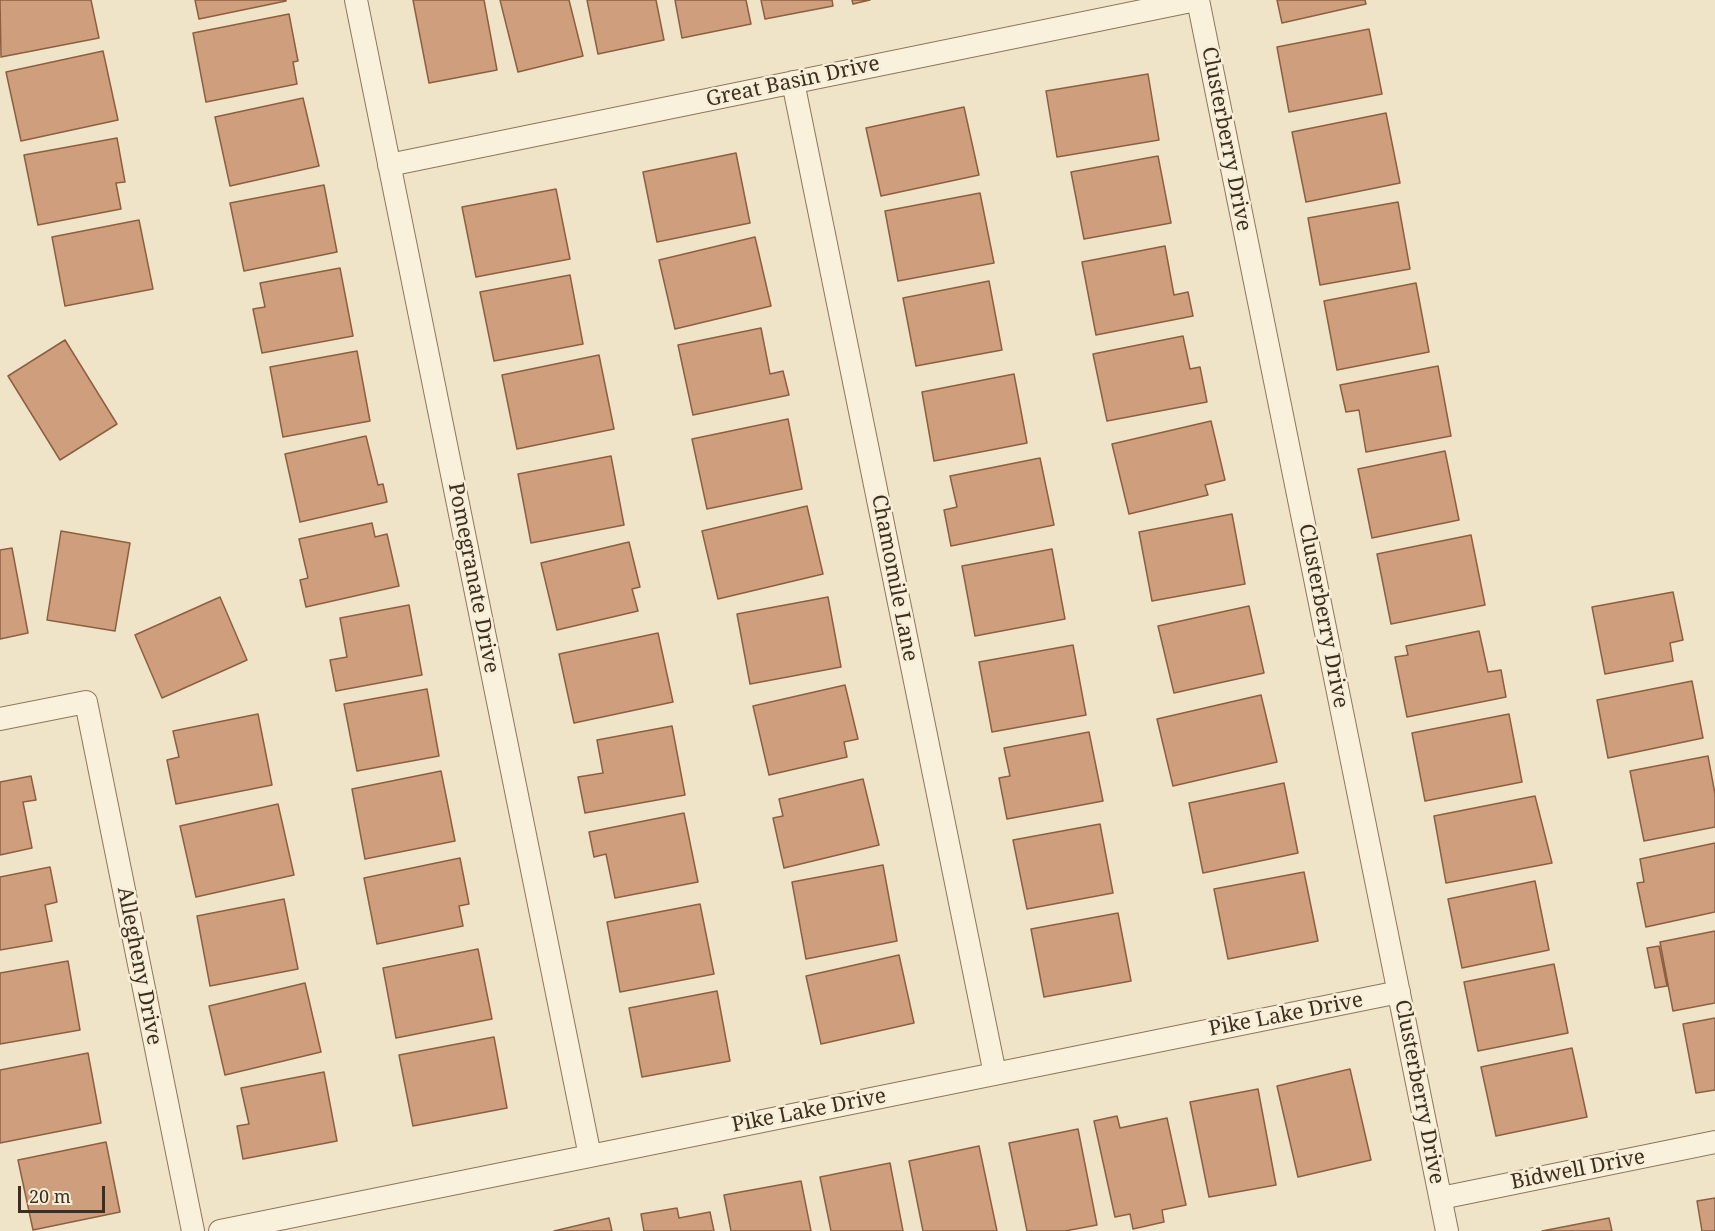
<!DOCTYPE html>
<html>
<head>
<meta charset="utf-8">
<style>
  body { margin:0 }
  #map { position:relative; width:1715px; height:1231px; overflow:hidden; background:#f0e4c8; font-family:"Noto Serif",serif }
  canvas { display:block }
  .scale { position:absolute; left:18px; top:1186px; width:87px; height:27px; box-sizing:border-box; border:3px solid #3d2e20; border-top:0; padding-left:8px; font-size:18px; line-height:21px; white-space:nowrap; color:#3d2e20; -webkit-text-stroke:4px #f7eed8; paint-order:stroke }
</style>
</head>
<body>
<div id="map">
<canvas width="1715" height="1231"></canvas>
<div class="scale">20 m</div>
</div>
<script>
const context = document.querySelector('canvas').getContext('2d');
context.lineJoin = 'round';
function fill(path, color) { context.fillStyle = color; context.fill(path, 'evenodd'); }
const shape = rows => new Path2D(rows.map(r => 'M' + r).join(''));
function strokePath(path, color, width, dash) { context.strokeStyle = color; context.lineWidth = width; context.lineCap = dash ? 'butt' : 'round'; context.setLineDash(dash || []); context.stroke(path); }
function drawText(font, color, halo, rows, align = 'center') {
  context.font = font + ' "Noto Serif",serif'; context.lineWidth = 5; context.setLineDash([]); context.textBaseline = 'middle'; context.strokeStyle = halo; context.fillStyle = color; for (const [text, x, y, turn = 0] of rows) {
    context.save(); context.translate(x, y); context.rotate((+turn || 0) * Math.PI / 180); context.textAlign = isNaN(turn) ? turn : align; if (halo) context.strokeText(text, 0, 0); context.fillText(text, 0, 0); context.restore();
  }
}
const building = shape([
  [0,0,91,0,99,38,1,57,0,0],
  [195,0,286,0,286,1,199,19,195,0],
  [413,0,484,0,497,70,429,83,413,0],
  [500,0,569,0,583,56,518,72,500,0],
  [587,0,656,0,664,40,598,54,587,0],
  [675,0,746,0,751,24,682,38,675,0],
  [761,0,832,0,833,6,765,19,761,0],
  [852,0,870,0,853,4,852,0],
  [1277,0,1365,0,1366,4,1282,23,1277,0],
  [289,14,298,61,293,62,297,84,206,102,193,33,289,14],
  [1369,29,1382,94,1289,112,1277,47,1369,29],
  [103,51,118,120,21,141,6,72,103,51],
  [1148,74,1159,140,1057,157,1046,91,1148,74],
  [303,98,319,166,230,186,215,117,303,98],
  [964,107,979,175,881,196,866,128,964,107],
  [1386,113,1400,183,1306,202,1292,132,1386,113],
  [117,138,125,182,116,183,121,209,38,225,24,155,117,138],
  [736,153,750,223,657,242,643,172,736,153],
  [1158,156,1171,223,1084,239,1071,172,1158,156],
  [324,185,337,252,244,271,230,203,324,185],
  [556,189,570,259,476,277,462,207,556,189],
  [980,193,994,263,898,281,885,211,980,193],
  [1398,202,1410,269,1320,285,1308,218,1398,202],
  [139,220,153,289,65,306,52,237,139,220],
  [755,237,771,306,675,329,659,260,755,237],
  [1165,246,1174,295,1188,292,1193,316,1096,335,1082,262,1165,246],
  [340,268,353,336,262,353,253,309,265,307,260,283,340,268],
  [570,275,583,344,494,361,480,292,570,275],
  [989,281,1002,350,916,366,903,298,989,281],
  [1416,283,1429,352,1337,370,1324,301,1416,283],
  [761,328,770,374,783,371,789,395,693,415,678,345,761,328],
  [1183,336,1190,369,1200,367,1207,402,1107,421,1093,354,1183,336],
  [65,340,117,424,60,460,8,376,65,340],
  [357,351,370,421,283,437,270,367,357,351],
  [599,355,614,429,517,449,502,375,599,355],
  [1438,366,1451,436,1366,452,1359,410,1346,412,1340,385,1438,366],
  [1014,374,1027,443,934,461,922,392,1014,374],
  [788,419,802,489,707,509,692,439,788,419],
  [1211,421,1225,480,1205,485,1208,495,1129,514,1112,444,1211,421],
  [366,436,378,485,383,484,387,502,300,522,285,454,366,436],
  [1445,451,1459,520,1372,538,1358,469,1445,451],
  [611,456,624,525,531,543,518,474,611,456],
  [1040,458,1054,525,951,546,944,510,957,507,950,476,1040,458],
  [807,506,823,574,718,599,702,531,807,506],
  [1232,514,1245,584,1152,601,1139,532,1232,514],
  [372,523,375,537,387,534,399,586,306,607,300,580,308,578,299,539,372,523],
  [61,531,130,543,115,631,47,620,61,531],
  [1471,535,1485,605,1391,624,1377,554,1471,535],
  [629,542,640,587,632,589,638,611,557,630,541,563,629,542],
  [12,548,28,633,0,639,0,550,12,548],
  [1052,549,1065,619,975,636,962,566,1052,549],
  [1673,592,1683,640,1670,643,1673,661,1605,674,1592,607,1673,592],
  [220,597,247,660,162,698,135,635,220,597],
  [828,597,841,667,750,684,737,614,828,597],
  [409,605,422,675,336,691,330,660,347,657,340,618,409,605],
  [1249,606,1264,673,1174,693,1158,626,1249,606],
  [1479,631,1488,672,1501,670,1506,697,1407,717,1395,657,1408,655,1406,646,1479,631],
  [658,633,673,702,574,723,559,654,658,633],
  [1073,645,1086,715,992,732,979,662,1073,645],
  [1692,681,1703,738,1608,758,1597,700,1692,681],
  [845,685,858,739,844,742,847,757,769,775,753,706,845,685],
  [427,689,439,756,357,771,344,704,427,689],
  [1261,695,1277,762,1173,786,1157,719,1261,695],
  [258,714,272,785,176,804,167,760,179,757,173,731,258,714],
  [1509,714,1522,782,1425,801,1412,733,1509,714],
  [672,726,685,795,585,813,578,777,603,773,597,740,672,726],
  [1089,732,1103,801,1007,819,999,778,1010,776,1004,748,1089,732],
  [1708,756,1715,794,1715,827,1644,841,1630,771,1708,756],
  [441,771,455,841,365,859,352,789,441,771],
  [31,776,36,800,23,802,32,848,0,855,0,782,31,776],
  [863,779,879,845,784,868,773,818,783,816,779,799,863,779],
  [1284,783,1298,853,1203,873,1189,803,1284,783],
  [1535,796,1552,863,1446,883,1434,816,1535,796],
  [278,804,294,875,196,897,180,826,278,804],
  [684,813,698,882,615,898,606,854,594,857,589,832,684,813],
  [1100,824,1113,893,1027,909,1013,840,1100,824],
  [1715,843,1715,912,1646,927,1637,883,1644,882,1640,859,1715,843],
  [460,858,469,904,459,906,463,926,377,944,364,878,460,858],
  [883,865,897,941,806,959,792,882,883,865],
  [50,867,57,902,45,905,52,941,0,950,0,877,50,867],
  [1304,872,1318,941,1228,959,1214,889,1304,872],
  [1535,881,1549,950,1462,968,1448,899,1535,881],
  [284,899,298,969,210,986,197,916,284,899],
  [700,904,714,974,620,992,607,922,700,904],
  [1118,913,1131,981,1044,997,1031,929,1118,913],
  [1715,931,1715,1003,1673,1011,1660,942,1715,931],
  [1659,946,1667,986,1655,988,1647,948,1659,946],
  [478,949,492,1019,396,1038,383,968,478,949],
  [899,955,914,1023,821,1044,806,976,899,955],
  [68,961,80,1030,0,1044,0,973,68,961],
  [1554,964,1568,1033,1478,1051,1464,982,1554,964],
  [305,983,321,1052,225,1075,209,1006,305,983],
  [717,991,730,1061,642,1077,629,1008,717,991],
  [1715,1018,1715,1090,1696,1093,1683,1024,1715,1018],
  [494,1037,507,1108,413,1126,399,1055,494,1037],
  [1572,1048,1587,1117,1496,1136,1481,1067,1572,1048],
  [88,1053,101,1123,0,1143,0,1070,88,1053],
  [1350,1069,1371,1160,1298,1177,1277,1086,1350,1069],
  [324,1072,337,1141,243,1159,237,1126,249,1124,241,1088,324,1072],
  [1258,1089,1276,1185,1209,1197,1190,1102,1258,1089],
  [1117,1116,1120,1128,1167,1118,1186,1205,1162,1210,1164,1222,1133,1229,1130,1214,1115,1217,1094,1121,1117,1116],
  [1078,1129,1097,1225,1065,1231,1027,1231,1009,1143,1078,1129],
  [106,1142,120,1212,33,1230,18,1160,106,1142],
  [979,1146,997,1231,923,1231,909,1161,979,1146],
  [890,1163,903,1231,831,1231,820,1177,890,1163],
  [801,1181,811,1231,731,1231,724,1195,801,1181],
  [1715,1198,1715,1231,1702,1231,1697,1201,1715,1198],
  [677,1208,679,1218,710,1212,714,1231,644,1231,641,1214,677,1208],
  [609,1218,612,1231,554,1231,609,1218],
  [1609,1218,1612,1231,1542,1231,1609,1218]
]);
fill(building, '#cf9f7d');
strokePath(building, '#8d5f41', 1.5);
const street = shape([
  [356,0,590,1156],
  [1198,0,1447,1231],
  [793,82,995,1074],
  [389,165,1196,0],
  [0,719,86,702,193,1231],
  [1441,1198,1715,1142],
  [220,1231,1399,992]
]);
strokePath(street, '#8d765c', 24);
strokePath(street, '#faf1dc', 22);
drawText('21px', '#3d2e20', '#f7eed8', [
  ["Great Basin Drive",793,82,-12],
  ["Clusterberry Drive",1226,139,79],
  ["Pomegranate Drive",473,578,79],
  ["Chamomile Lane",894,578,79],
  ["Clusterberry Drive",1323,616,79],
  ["Allegheny Drive",139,966,79],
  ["Pike Lake Drive",1286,1015,-11],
  ["Clusterberry Drive",1419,1092,79],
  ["Pike Lake Drive",809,1111,-11],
  ["Bidwell Drive",1578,1170,-11]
]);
</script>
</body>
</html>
